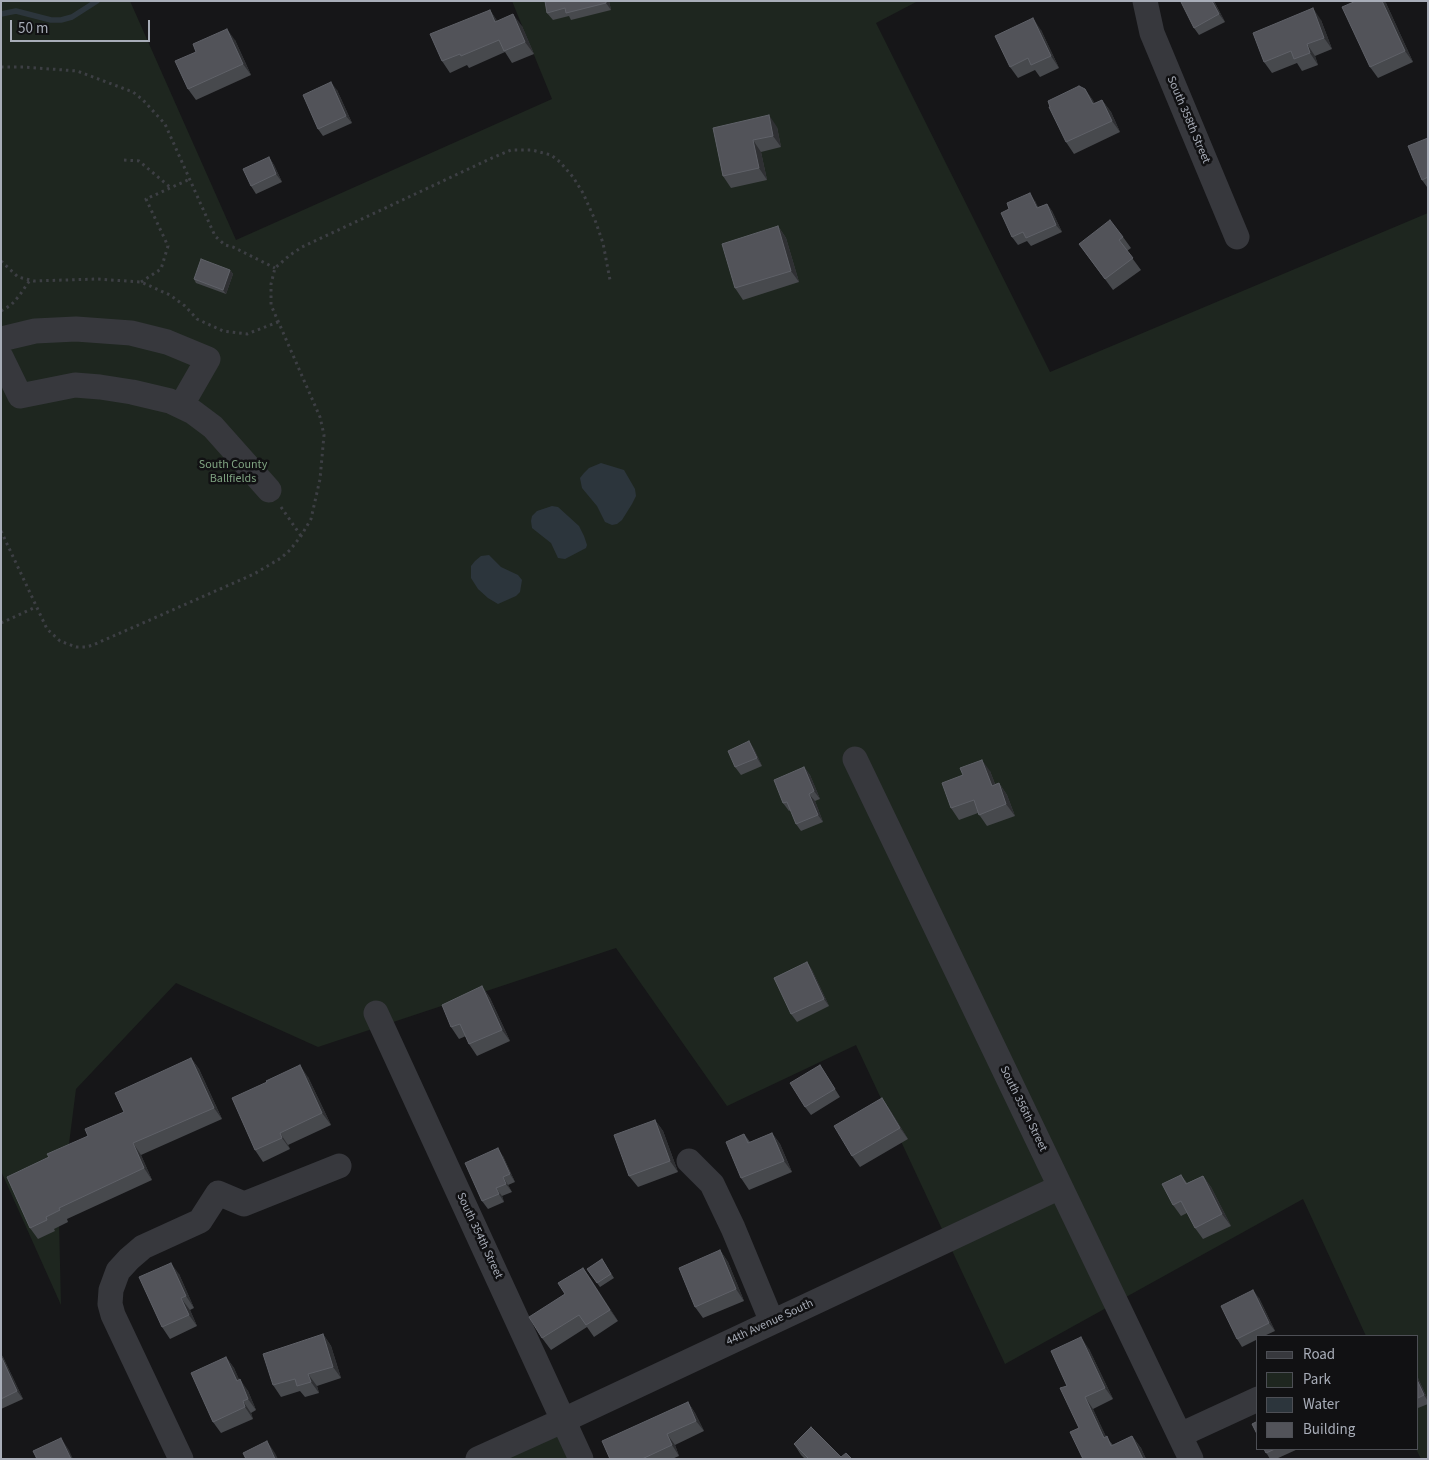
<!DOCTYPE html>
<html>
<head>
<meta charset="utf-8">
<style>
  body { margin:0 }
  #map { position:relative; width:1429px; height:1460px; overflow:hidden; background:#161618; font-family:"Source Sans 3",sans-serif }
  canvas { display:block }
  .frame { position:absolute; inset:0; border:2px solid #a8adb8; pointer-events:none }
  .legend { position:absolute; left:1256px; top:1335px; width:162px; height:115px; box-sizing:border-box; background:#111113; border:1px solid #4d4f55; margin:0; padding:6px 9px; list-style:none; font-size:15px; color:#a8adb8 }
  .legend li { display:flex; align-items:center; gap:10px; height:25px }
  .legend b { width:25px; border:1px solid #4d4f55 }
  .scale { position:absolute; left:10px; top:20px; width:140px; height:22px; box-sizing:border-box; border:2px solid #a8adb8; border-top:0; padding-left:6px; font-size:15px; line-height:18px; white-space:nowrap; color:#a8adb8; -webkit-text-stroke:4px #111113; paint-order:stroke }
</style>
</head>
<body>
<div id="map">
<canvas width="1429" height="1460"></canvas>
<div class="frame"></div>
<ul class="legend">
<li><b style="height:6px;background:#37383d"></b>Road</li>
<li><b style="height:14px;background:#1e261f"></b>Park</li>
<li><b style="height:14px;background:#2c353c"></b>Water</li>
<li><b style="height:14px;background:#525359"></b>Building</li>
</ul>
<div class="scale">50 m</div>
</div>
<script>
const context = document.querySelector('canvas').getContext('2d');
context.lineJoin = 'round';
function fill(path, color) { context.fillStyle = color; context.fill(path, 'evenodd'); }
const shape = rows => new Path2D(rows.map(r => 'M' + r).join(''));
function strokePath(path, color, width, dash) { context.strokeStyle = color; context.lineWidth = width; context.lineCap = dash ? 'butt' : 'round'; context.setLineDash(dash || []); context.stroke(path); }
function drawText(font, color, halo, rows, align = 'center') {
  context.font = font + ' "Source Sans 3",sans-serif'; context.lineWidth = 5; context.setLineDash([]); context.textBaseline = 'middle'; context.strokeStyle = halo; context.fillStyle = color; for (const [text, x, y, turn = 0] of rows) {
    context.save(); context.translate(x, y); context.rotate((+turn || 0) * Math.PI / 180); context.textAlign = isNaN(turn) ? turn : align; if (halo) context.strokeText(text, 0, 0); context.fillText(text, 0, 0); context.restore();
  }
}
fill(shape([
  [1,1,130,1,236,240,552,99,512,1,918,1,876,23,1050,372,1428,213,1428,1459,1421,1459,1416,1449,1418,1449,1418,1336,1366,1336,1303,1199,1005,1364,856,1045,727,1106,616,948,318,1047,176,983,76,1089,59,1222,61,1305,1,1171],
  [564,1420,581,1459,478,1459]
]), '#1e261f');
fill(shape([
  [601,463,624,470,635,489,636,496,632,504,622,520,617,524,612,525,605,522,597,506,582,488,580,478,584,473,589,468],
  [552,506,558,507,579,526,584,536,587,545,586,548,565,559,558,558,551,543,532,528,531,521,532,516,537,511],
  [489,555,501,567,518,575,522,580,520,592,516,596,498,604,488,598,478,589,471,578,471,566,475,561,481,556]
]), '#2c353c');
strokePath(shape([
  [1,14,16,11,51,20,61,20,72,17,97,1]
]), '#2c353c', 5.5);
strokePath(shape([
  [1,67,24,67,77,71,133,92,143,100,165,124,215,236,225,245,233,247,275,268],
  [124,160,139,161,171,188],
  [1,261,18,277,34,281,97,279,141,282,170,295,185,306,197,319,223,331,247,334,278,322],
  [141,282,161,269,168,246,146,199,190,179],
  [1,311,11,305,19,296,30,280],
  [281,507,301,536],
  [1,531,47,629,60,641,76,647,86,647,93,645,254,574,281,558,290,550,301,536,311,519,320,479,324,435,320,417,271,305,271,284,275,268,290,255,302,247,492,158,511,150,532,150,551,155,560,162,573,177,583,193,595,220,603,243,610,280],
  [1,623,36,607]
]), '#3d3f44', 3, [2.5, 4]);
strokePath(shape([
  [1145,1,1152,33,1237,237],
  [1,339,35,331,76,329,131,333,167,342,208,359,181,406],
  [1,357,20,396,75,385,100,387,132,392,170,401,193,412,213,427,269,490],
  [855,759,1191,1459],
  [376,1013,581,1459],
  [689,1161,712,1184,733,1228,772,1322],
  [1180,1435,1258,1399],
  [181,1459,113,1315,110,1304,111,1290,118,1271,129,1259,143,1247,200,1221,218,1193,244,1204,339,1166],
  [478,1459,564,1420,1060,1187]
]), '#37383d', 25);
fill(shape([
  [545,1,609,1,611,10,571,20,569,16,553,20,547,13],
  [1183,1,1214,1,1225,22,1199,35,1194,28],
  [1386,3,1413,62,1378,78,1370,67],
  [490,10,497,21,522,26,534,54,512,63,505,52,469,68,467,65,450,73,442,61],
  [1321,20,1332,49,1315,56,1318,65,1302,71,1297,63,1272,73,1264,62],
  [1041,30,1059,68,1040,77,1035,70,1018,78,1010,67],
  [235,40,251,75,196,100,188,89],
  [1085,89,1095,104,1102,100,1111,112,1120,132,1074,154,1066,142],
  [337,90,352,123,323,136,318,129],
  [777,127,781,147,761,152,767,180,731,188,723,176,713,128],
  [1428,138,1428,187,1427,187,1422,180],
  [269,157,274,165,282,182,256,194,251,186],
  [1035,201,1038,207,1047,204,1052,211,1062,232,1031,246,1027,241,1018,245,1012,237],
  [778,226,786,238,799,282,743,300,735,288],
  [1123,237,1131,248,1127,251,1141,270,1113,290,1079,244],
  [230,270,233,274,226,294,196,283,194,279],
  [749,741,754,749,762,766,741,775,735,767],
  [804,767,810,775,820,799,815,801,823,822,801,831,796,824,791,810,789,811,783,803],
  [990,771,995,784,999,783,1007,795,1015,816,987,826,978,813,959,820,951,808],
  [807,962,812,970,829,1006,797,1022,791,1014],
  [482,986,490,998,510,1041,477,1056,469,1044,466,1036,459,1039,451,1027],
  [191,1058,199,1069,222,1119,141,1155,152,1180,67,1219,68,1222,54,1229,55,1231,38,1239,30,1228,49,1157,88,1136,124,1112],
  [820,1065,840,1097,811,1115,805,1107],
  [308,1077,331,1125,288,1145,290,1149,263,1162,255,1150],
  [882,1098,890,1110,908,1139,860,1167,852,1156],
  [655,1120,663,1131,678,1172,638,1187,629,1176],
  [772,1133,780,1144,792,1172,749,1190,741,1178,744,1134,750,1142],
  [503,1156,515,1182,508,1185,512,1192,502,1196,504,1202,488,1209,482,1201],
  [1181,1175,1187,1183,1203,1176,1211,1187,1231,1226,1203,1239,1195,1228,1187,1213,1181,1216,1173,1205],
  [720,1250,728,1262,744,1301,703,1318,695,1307],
  [602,1259,614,1278,600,1287,587,1269],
  [583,1268,618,1321,594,1337,587,1327,551,1350,542,1338,565,1294],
  [179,1274,194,1308,190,1310,197,1326,170,1339,162,1327],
  [1259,1298,1275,1331,1264,1336,1258,1336,1258,1339,1242,1347,1237,1339],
  [323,1334,331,1346,341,1378,317,1386,319,1393,305,1397,300,1391,281,1397,273,1385],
  [1089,1349,1113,1399,1093,1409,1106,1437,1113,1445,1132,1436,1141,1448,1146,1459,1083,1459,1079,1428,1067,1386],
  [1,1354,3,1357,23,1399,1,1409],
  [226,1357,234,1368,239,1380,248,1391,256,1410,251,1413,253,1419,221,1433,213,1422],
  [1418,1378,1428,1400,1428,1404,1418,1408],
  [688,1402,695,1413,704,1431,675,1445,679,1456,672,1459,610,1459],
  [794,1444,841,1457,852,1459,805,1459,801,1455],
  [1264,1449,1298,1449,1276,1459,1270,1459]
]), '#47494d');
fill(shape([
  [606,1,609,1,611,10,606,3],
  [1212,1,1214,1,1225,22,1219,14],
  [1382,1,1385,1,1386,3,1413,62,1405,51],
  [1313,8,1321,20,1332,49,1324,38],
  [490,10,498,22,495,22],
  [513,14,522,26,534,54,525,42],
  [1033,18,1041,30,1059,68,1051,56],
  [227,29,235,40,251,75,243,64],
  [1307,44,1315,56,1318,65,1310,53],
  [331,82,337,90,352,123,346,116],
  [1085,89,1093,100,1102,116,1093,104],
  [1102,100,1111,112,1120,132,1112,121],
  [769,115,777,127,781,147,773,136],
  [753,140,761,152,767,180,759,168],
  [269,157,274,165,282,182,276,174],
  [1030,193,1035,201,1042,216,1037,208],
  [1047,204,1052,211,1062,232,1056,225],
  [778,226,786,238,799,282,791,271],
  [230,270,233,274,226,294,223,290],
  [749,741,754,749,762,766,757,758],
  [982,760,990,771,1000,797,992,786],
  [804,767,810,775,820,799,814,791],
  [999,783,1007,795,1015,816,1006,804],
  [809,794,815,801,823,822,818,815],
  [807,962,812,970,829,1006,824,999],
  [482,986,490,998,510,1041,502,1030],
  [191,1058,199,1069,222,1119,214,1108],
  [300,1065,308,1077,331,1125,322,1113],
  [882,1098,890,1110,908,1139,900,1128],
  [655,1120,663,1131,678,1172,670,1161],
  [280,1133,288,1145,290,1149,282,1138],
  [772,1133,780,1144,792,1172,784,1161],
  [133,1143,141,1155,152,1180,144,1168],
  [498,1148,503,1156,515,1182,510,1174],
  [1203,1176,1211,1187,1231,1226,1222,1214],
  [503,1177,508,1185,512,1192,506,1184],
  [496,1188,502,1196,504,1202,499,1194],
  [720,1250,728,1262,744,1301,736,1289],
  [171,1263,179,1274,194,1308,186,1296],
  [583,1268,591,1279,618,1321,610,1310],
  [1253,1290,1259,1298,1275,1331,1269,1323],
  [181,1298,190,1310,197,1326,189,1315],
  [323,1334,331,1346,341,1378,333,1367],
  [1081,1337,1089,1349,1113,1399,1105,1388],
  [1,1354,3,1357,23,1399,17,1391,1,1356],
  [226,1357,234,1368,245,1392,237,1381],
  [308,1374,317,1386,319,1393,311,1382],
  [1418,1378,1428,1400,1428,1401,1424,1395,1418,1382],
  [240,1379,248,1391,256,1410,248,1399],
  [1085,1397,1093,1409,1112,1449,1104,1438],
  [243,1401,251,1413,253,1419,245,1407],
  [688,1402,695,1413,704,1431,696,1421],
  [667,1434,675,1445,679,1456,672,1445],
  [1132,1436,1141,1448,1146,1459,1143,1459],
  [61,1438,69,1450,73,1459,71,1459],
  [267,1441,275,1453,278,1459,275,1459]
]), '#2f3033');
const building = shape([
  [545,1,606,1,606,3,566,13,565,8,547,13,545,1],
  [1183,1,1212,1,1219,14,1194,28,1181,2,1183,1],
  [1356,1,1382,1,1405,51,1370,67,1342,7,1356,1],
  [1313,8,1324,38,1307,44,1310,53,1294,59,1291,51,1264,62,1253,33,1313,8],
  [490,10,495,22,513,14,525,42,504,51,499,40,461,56,460,54,442,61,430,34,490,10],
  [1033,18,1051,56,1031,65,1028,58,1010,67,995,36,1033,18],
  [227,29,243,64,188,89,175,61,196,52,193,44,227,29],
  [331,82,346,116,318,129,303,95,331,82],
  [1079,86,1085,89,1093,104,1102,100,1112,121,1066,142,1049,107,1050,107,1048,101,1079,86],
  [769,115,773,136,753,140,759,168,723,176,713,128,769,115],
  [1428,138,1428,177,1422,180,1408,146,1428,138],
  [269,157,276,174,251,186,243,169,269,157],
  [1030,193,1037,208,1047,204,1056,225,1026,238,1023,232,1012,237,1001,213,1009,209,1007,203,1030,193],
  [1110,220,1123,237,1119,240,1133,258,1105,279,1079,244,1110,220],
  [778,226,791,271,735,288,722,244,778,226],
  [201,259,230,270,223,290,194,279,201,259],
  [749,741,757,758,735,767,728,751,749,741],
  [982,760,992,786,999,783,1006,804,979,815,974,800,951,808,942,783,963,775,960,768,982,760],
  [804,767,814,791,809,794,818,815,796,824,787,802,783,803,774,780,804,767],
  [807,962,824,999,791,1014,774,978,807,962],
  [482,986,502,1030,469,1044,460,1024,451,1027,442,1005,482,986],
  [191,1058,214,1108,133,1143,144,1168,59,1208,60,1210,46,1217,47,1220,30,1228,7,1177,49,1157,47,1154,88,1136,85,1129,124,1112,115,1093,191,1058],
  [300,1065,322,1113,280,1133,282,1138,255,1150,232,1098,267,1082,266,1081,300,1065],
  [820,1065,835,1089,805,1107,790,1083,820,1065],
  [882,1098,900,1128,852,1156,834,1126,882,1098],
  [655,1120,670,1161,629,1176,614,1135,655,1120],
  [772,1133,784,1161,741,1178,726,1142,744,1134,748,1143,772,1133],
  [498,1148,510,1174,503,1177,506,1184,496,1188,499,1194,482,1201,465,1163,498,1148],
  [1181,1175,1186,1184,1203,1176,1222,1214,1195,1228,1181,1201,1173,1205,1162,1184,1181,1175],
  [720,1250,736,1289,695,1307,679,1268,720,1250],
  [602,1259,611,1274,597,1283,587,1269,602,1259],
  [171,1263,186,1296,181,1298,189,1315,162,1327,139,1277,171,1263],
  [583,1268,610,1310,586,1325,579,1315,542,1338,529,1317,565,1294,558,1283,583,1268],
  [1253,1290,1269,1323,1237,1339,1221,1306,1253,1290],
  [323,1334,333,1367,308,1374,311,1382,297,1386,295,1379,273,1385,263,1354,323,1334],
  [1081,1337,1105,1388,1085,1397,1104,1438,1107,1436,1111,1446,1132,1436,1143,1459,1083,1459,1070,1432,1079,1428,1060,1388,1067,1386,1051,1351,1081,1337],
  [1,1356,17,1391,1,1399,1,1356],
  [226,1357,237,1381,240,1379,248,1399,243,1401,245,1407,213,1422,191,1373,226,1357],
  [1418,1382,1424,1395,1418,1398,1418,1382],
  [688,1402,696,1421,667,1434,672,1445,642,1459,610,1459,602,1441,688,1402],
  [1258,1421,1258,1436,1252,1424,1258,1421],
  [811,1427,841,1457,846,1453,852,1459,809,1459,794,1444,811,1427],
  [61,1438,71,1459,37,1459,33,1451,61,1438],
  [267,1441,275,1459,246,1459,243,1453,267,1441],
  [1264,1449,1275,1449,1266,1453,1264,1449]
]);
fill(building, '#525359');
strokePath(building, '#5f6168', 1);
drawText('12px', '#a8adb8', '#111113', [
  ["South 358th Street",1188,120,67],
  ["South 356th Street",1023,1109,64],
  ["South 354th Street",479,1236,65],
  ["44th Avenue South",770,1323,-25]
]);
drawText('12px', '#7fa381', '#111113', [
  ["South County",233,465],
  ["Ballfields",233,479]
]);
</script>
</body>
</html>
